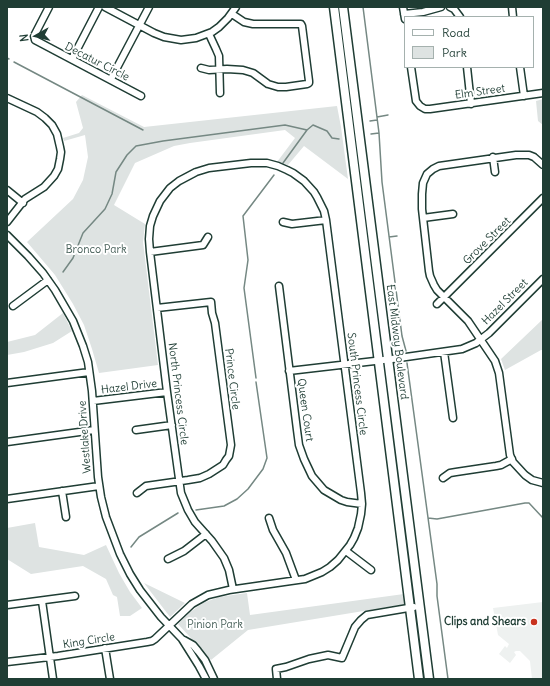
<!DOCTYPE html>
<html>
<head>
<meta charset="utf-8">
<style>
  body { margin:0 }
  #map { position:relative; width:550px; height:686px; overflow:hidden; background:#fff; font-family:Delius,sans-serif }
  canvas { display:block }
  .frame { position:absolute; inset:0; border:8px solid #1f3d34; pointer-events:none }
  .legend { position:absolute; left:404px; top:16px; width:130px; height:52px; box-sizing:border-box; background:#fff; border:1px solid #a5b1ae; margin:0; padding:5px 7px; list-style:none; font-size:12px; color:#1f3d34 }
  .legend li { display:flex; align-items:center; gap:8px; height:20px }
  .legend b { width:20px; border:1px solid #a5b1ae }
  .north { position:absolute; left:16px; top:16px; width:40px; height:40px; -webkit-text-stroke:3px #fff; paint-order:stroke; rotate:262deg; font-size:11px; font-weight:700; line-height:16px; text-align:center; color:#1f3d34 }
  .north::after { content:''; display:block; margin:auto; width:14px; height:18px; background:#1f3d34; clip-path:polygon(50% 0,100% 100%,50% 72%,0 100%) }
</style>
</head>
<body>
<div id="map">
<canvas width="550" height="686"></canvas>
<div class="frame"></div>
<ul class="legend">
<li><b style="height:5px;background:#fff"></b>Road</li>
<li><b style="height:11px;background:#dee3e2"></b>Park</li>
</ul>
<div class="north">N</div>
</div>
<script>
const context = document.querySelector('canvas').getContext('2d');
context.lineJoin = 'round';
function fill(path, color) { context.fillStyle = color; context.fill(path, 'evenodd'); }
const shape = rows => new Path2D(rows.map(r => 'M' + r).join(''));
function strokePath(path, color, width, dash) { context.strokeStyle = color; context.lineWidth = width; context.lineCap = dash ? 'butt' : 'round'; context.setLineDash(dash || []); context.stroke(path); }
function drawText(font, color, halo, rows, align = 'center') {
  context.font = font + ' Delius,sans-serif'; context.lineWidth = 4; context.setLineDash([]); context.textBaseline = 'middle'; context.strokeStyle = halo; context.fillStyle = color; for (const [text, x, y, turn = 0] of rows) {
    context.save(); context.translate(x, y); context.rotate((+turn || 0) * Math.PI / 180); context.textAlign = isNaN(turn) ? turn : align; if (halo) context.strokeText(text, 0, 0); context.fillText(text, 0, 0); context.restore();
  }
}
fill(shape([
  [543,602,543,679,532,679,530,661,520,651,516,651,514,652,516,655,510,663,499,654,505,646,507,648,509,644,498,635,493,608]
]), '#eef1f0');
fill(shape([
  [82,95,144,127,337,106,341,127,348,179,304,146,288,165,277,162,295,138,285,130,190,143,174,146,135,163,114,205,145,224,143,242,158,365,99,373,92,349,84,325,73,304,55,275,27,242,73,199,83,180,88,157,85,135,64,141,63,138,79,133,83,128,76,102],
  [543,99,543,125,538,121,536,101],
  [63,313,72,331,53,343,24,352,7,355,7,342,35,335],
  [543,319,543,350,541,350,505,370,501,359],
  [35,523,39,547,84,555,106,545,119,573,130,592,142,608,130,616,120,616,117,597,113,595,106,579,83,566,31,574,7,559,7,528],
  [144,583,185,603,170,617],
  [247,593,250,615,404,594,406,604,248,630,211,660,178,624,190,612,203,603,219,597]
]), '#dee3e2');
strokePath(shape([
  [363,7,379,133,382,182,402,336,406,351],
  [7,58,9,59],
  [14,62,143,130],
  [377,117,388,115],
  [370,121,377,120],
  [371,134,379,133],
  [283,163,307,130,313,125,327,131,332,138,339,139],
  [389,237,397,236],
  [63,272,73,258,83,233,105,209,112,194,116,172,127,155,136,146,163,141,285,125,307,130],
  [407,363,437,584,437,596,448,679],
  [256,378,244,288,248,260,243,216,274,175],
  [196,510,224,506,237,499,248,489,263,469,267,458,256,382],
  [428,518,437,519,525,503,529,503,543,518],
  [131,547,139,537,178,513]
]), '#758883', 1.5);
const minor = shape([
  [49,7,34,36,35,40,141,96],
  [105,7,154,33,164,37,181,40,196,38,212,32,219,27,228,18,236,7],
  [403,7,405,19],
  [450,7,454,9,460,17],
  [512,7,513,17],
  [404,14,423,12,441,7],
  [209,34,216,49,219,56,220,93],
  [72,59,99,7],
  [411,67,416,101,420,106,425,109,430,109,543,93],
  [467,67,471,104],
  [520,67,524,96],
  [201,68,209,70,227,69,243,70,253,73,268,84,278,87,286,87,307,84,309,83,309,81,302,26,301,24,253,24,244,22,232,14],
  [111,79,149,7],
  [7,98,37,112,45,118,52,125,57,134,60,147,61,152,60,159,58,169,54,176,44,187,25,199,7,222],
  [493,157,495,172],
  [543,165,534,157,529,155,516,155,439,166,433,169,427,174,423,183,422,194,422,209,429,271,430,276,434,285,437,290,468,321,495,361,499,373,510,455,513,462,525,475,532,480,543,483],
  [7,190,23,203],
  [423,218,453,214],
  [283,222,292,224,326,220],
  [7,235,28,256,43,273,55,290,73,321,83,346,88,362,92,391,98,477,101,497,106,517,120,554,130,574,140,590,161,617,182,639,199,666,206,679],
  [150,252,203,245,208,237],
  [279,286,297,430,299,445,304,459,312,476,324,490,341,500,347,502,362,504],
  [437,304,543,198],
  [13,306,48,280],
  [444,352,453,418],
  [289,371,392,359,462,349,476,343,489,333,543,279],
  [7,383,89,372],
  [93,401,167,392],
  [136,430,172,425],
  [7,442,94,430],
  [443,478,450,473,456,472,496,466,501,465,512,459],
  [62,491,66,517],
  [137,493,146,486,188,480,200,478,209,474,223,465,226,460,229,456,231,445,215,323,212,313,211,302,157,308],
  [7,499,99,486],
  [269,518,273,530,286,553,296,580],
  [346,551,371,570],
  [168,559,184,551,206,534],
  [42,601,53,679],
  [7,605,75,596],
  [184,640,193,645,198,651,205,660,214,679],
  [105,648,110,679],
  [7,662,58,656,147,642,152,641,155,639,192,604,208,595,229,590,284,582,305,579,322,572,330,567,338,560,350,545,354,538,358,528,361,514,362,504,361,493,326,220,324,211,317,197,314,192,304,181,293,173,287,170,278,166,267,163,251,163,209,168,196,172,179,181,170,188,160,201,153,216,150,226,149,239,150,252,167,392,181,493,188,510,195,522,212,541,224,558,229,570,233,589],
  [277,679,276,669,286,667,309,659,328,655,342,658,355,627,361,620,367,615,414,607]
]);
const major = shape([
  [334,7,419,679],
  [343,7,429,679]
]);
strokePath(minor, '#1f3d34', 9);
strokePath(major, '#1f3d34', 11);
strokePath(minor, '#fff', 6);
strokePath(major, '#fff', 8);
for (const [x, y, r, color] of [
  [534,622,4,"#c8321e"]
]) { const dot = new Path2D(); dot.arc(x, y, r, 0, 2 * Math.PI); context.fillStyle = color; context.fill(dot); strokePath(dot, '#fff', 1.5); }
drawText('11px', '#1f3d34', '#fff', [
  ["Decatur Circle",97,62,27],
  ["Elm Street",480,92,-8],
  ["Grove Street",487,241,-45],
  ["Hazel Street",505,302,-45],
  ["East Midway Boulevard",397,342,83],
  ["Prince Circle",232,379,83],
  ["South Princess Circle",357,384,83],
  ["Hazel Drive",129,387,-7],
  ["North Princess Circle",178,394,83],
  ["Queen Court",305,410,82],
  ["Westlake Drive",85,437,-94],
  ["King Circle",89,641,-9]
]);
drawText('11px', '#455e57', '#fff', [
  ["Bronco Park",96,250],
  ["Pinion Park",215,625]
]);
drawText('bold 11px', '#1f3d34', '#fff', [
  ["Clips and Shears",526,622]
], 'right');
</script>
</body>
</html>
